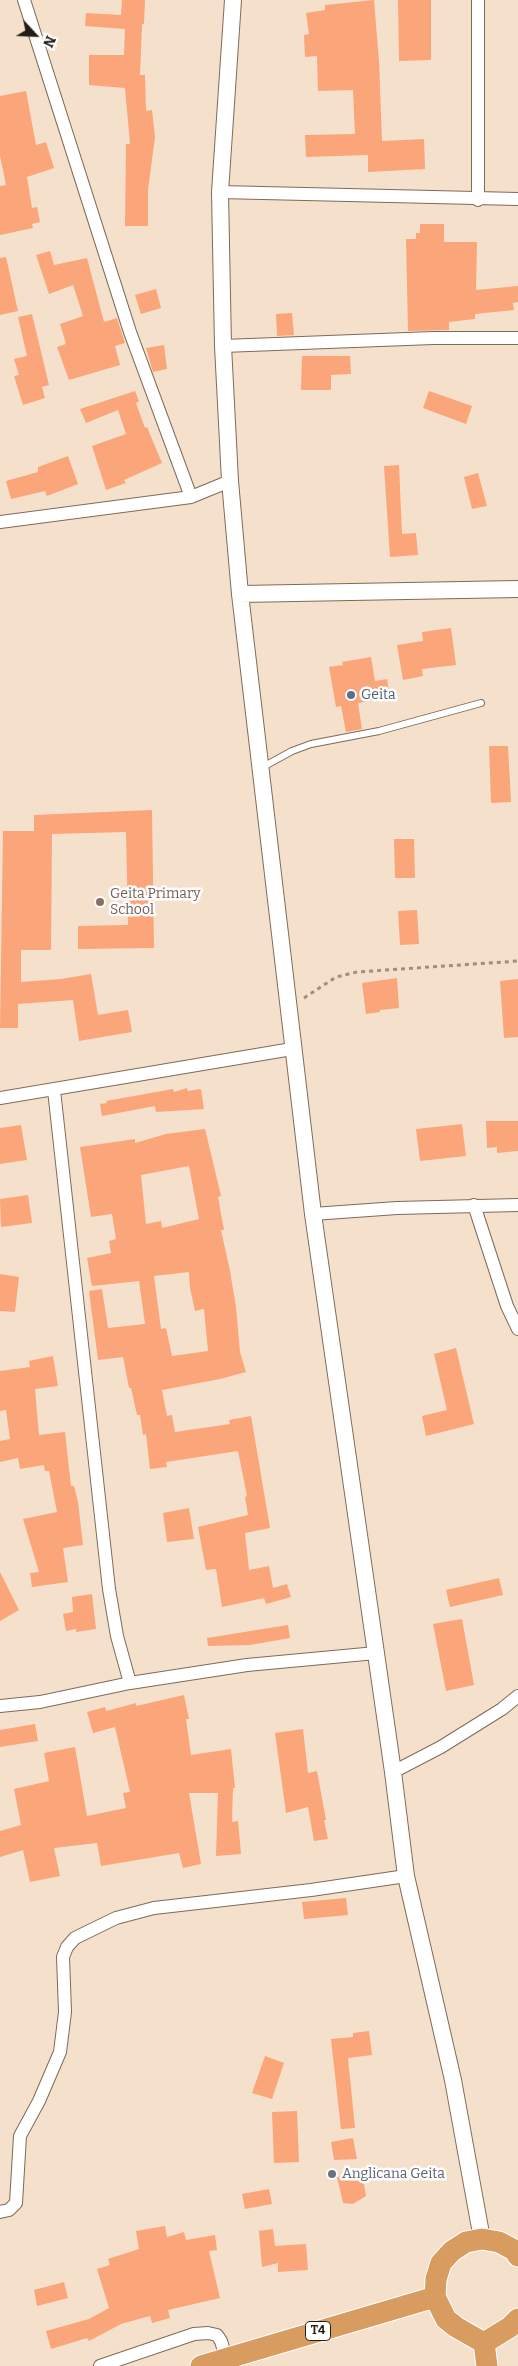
<!DOCTYPE html>
<html>
<head>
<meta charset="utf-8">
<style>
  body { margin:0 }
  #map { position:relative; width:518px; height:2366px; overflow:hidden; background:#f5e1cb; font-family:Bitter,serif }
  canvas { display:block }
  .north { position:absolute; left:10px; top:10px; width:50px; height:50px; -webkit-text-stroke:4px #fff; paint-order:stroke; rotate:115deg; font-size:14px; font-weight:700; line-height:20px; text-align:center; color:#241d15 }
  .north::after { content:''; display:block; margin:auto; width:18px; height:22px; background:#241d15; clip-path:polygon(50% 0,100% 100%,50% 72%,0 100%) }
</style>
</head>
<body>
<div id="map">
<canvas width="518" height="2366"></canvas>
<div class="north">N</div>
</div>
<script>
const context = document.querySelector('canvas').getContext('2d');
context.lineJoin = 'round';
function fill(path, color) { context.fillStyle = color; context.fill(path, 'evenodd'); }
const shape = rows => new Path2D(rows.map(r => 'M' + r).join(''));
function strokePath(path, color, width, dash) { context.strokeStyle = color; context.lineWidth = width; context.lineCap = dash ? 'butt' : 'round'; context.setLineDash(dash || []); context.stroke(path); }
function drawText(font, color, halo, rows, align = 'center') {
  context.font = font + ' Bitter,serif'; context.lineWidth = 5; context.setLineDash([]); context.textBaseline = 'middle'; context.strokeStyle = halo; context.fillStyle = color; for (const [text, x, y, turn = 0] of rows) {
    context.save(); context.translate(x, y); context.rotate((+turn || 0) * Math.PI / 180); context.textAlign = isNaN(turn) ? turn : align; if (halo) context.strokeText(text, 0, 0); context.fillText(text, 0, 0); context.restore();
  }
}
fill(shape([
  [122,0,145,0,144,24,142,24,140,75,145,75,146,111,152,110,155,137,148,190,148,226,125,226,126,144,130,144,125,88,89,85,89,55,124,55,125,29,85,26,86,13,121,15],
  [374,0,379,61,382,141,424,139,425,169,368,172,368,155,306,157,305,135,355,134,353,90,318,91,317,56,305,57,304,35,309,34,306,13,325,10,325,5],
  [398,0,431,0,431,60,399,61],
  [26,91,36,145,46,142,54,168,27,177,32,208,37,207,40,222,32,224,33,228,0,235,0,186,6,185,0,156,0,96],
  [420,224,444,224,444,242,477,242,476,290,518,286,518,302,513,303,514,310,475,314,475,319,449,322,449,330,408,331,406,239,416,239,416,233,420,233],
  [50,251,54,265,87,258,104,322,117,318,125,343,115,346,120,365,69,380,57,347,66,344,60,324,83,316,73,285,49,294,36,255],
  [6,257,18,311,0,315,0,258],
  [156,289,161,308,141,314,135,295],
  [292,313,294,335,277,336,276,314],
  [32,314,49,385,42,387,45,398,23,405,14,376,19,375,14,359,27,356,18,317],
  [164,345,167,369,153,372,146,348],
  [302,356,350,356,351,374,331,375,331,390,301,390],
  [135,391,139,401,136,403,145,428,147,427,162,463,124,480,126,483,106,490,92,446,126,434,118,410,86,423,80,409],
  [429,391,472,406,466,424,423,408],
  [68,456,78,484,47,496,45,491,11,499,6,481,38,472,38,467],
  [399,465,402,534,416,533,418,555,390,557,384,466],
  [478,473,487,506,472,509,464,477],
  [451,628,456,665,422,669,423,676,403,680,397,645,423,641,422,632],
  [371,657,375,681,387,679,390,698,358,703,362,729,346,732,341,706,336,707,329,667,343,665,342,662],
  [489,746,508,746,511,802,491,803],
  [152,810,154,948,78,949,78,926,128,925,126,832,52,834,51,950,21,950,21,982,61,979,91,974,98,1015,128,1010,132,1032,79,1041,73,1000,18,1004,18,1028,0,1028,3,831,34,831,34,815],
  [394,839,414,839,415,878,395,878],
  [417,910,419,944,400,945,398,911],
  [397,978,399,1008,380,1010,380,1012,366,1014,362,983],
  [518,979,518,1037,504,1038,500,981],
  [187,1088,188,1091,201,1089,204,1109,156,1112,155,1106,102,1116,100,1104,107,1103,106,1101,173,1089,174,1092],
  [486,1121,518,1121,518,1151,497,1153,497,1147,487,1148],
  [462,1124,466,1156,420,1161,416,1129],
  [21,1125,27,1160,0,1164,0,1128],
  [205,1129,221,1196,218,1197,224,1230,221,1230,230,1271,236,1307,240,1352,246,1372,220,1379,162,1390,167,1416,172,1415,175,1432,230,1424,229,1420,251,1416,270,1528,245,1533,249,1570,269,1566,273,1588,287,1584,291,1597,266,1604,264,1598,222,1607,216,1569,206,1570,198,1527,248,1515,245,1497,247,1496,238,1451,166,1462,167,1467,150,1469,146,1434,143,1435,140,1415,137,1415,131,1388,129,1388,123,1357,98,1360,89,1291,102,1289,108,1328,145,1324,139,1281,92,1286,87,1258,111,1253,109,1241,116,1239,112,1214,91,1217,80,1147,135,1139,135,1143,166,1134],
  [189,1166,199,1219,162,1228,161,1221,146,1224,141,1175],
  [189,1272,190,1288,195,1311,204,1309,208,1351,172,1356,166,1328,161,1329,154,1276],
  [28,1195,32,1223,1,1227,0,1199],
  [0,1274,19,1277,15,1312,0,1311],
  [456,1348,474,1424,426,1436,422,1416,447,1410,434,1354],
  [53,1356,58,1386,35,1389,39,1435,65,1432,71,1486,74,1486,78,1502,83,1545,63,1548,68,1582,32,1587,30,1573,39,1572,23,1519,57,1512,49,1471,45,1471,44,1465,20,1469,18,1458,0,1462,0,1441,10,1439,6,1410,0,1411,0,1371,30,1367,29,1361],
  [189,1508,194,1539,167,1542,163,1513],
  [0,1572,19,1610,0,1621],
  [499,1578,503,1595,450,1607,446,1590],
  [92,1594,96,1629,76,1632,76,1629,66,1631,63,1614,73,1612,72,1597],
  [462,1619,474,1685,446,1691,433,1624],
  [288,1625,290,1638,250,1645,208,1646,207,1638],
  [184,1695,189,1719,186,1719,191,1755,231,1749,235,1788,233,1788,232,1822,238,1821,241,1854,216,1856,218,1793,189,1793,201,1864,183,1868,179,1853,101,1866,97,1843,54,1848,60,1876,30,1882,23,1850,0,1857,0,1831,21,1825,14,1789,49,1781,44,1753,75,1747,87,1816,126,1808,123,1793,130,1792,115,1727,93,1733,87,1712,105,1707,106,1711,136,1703,136,1706],
  [35,1724,38,1741,0,1747,0,1730],
  [303,1729,308,1773,317,1771,326,1820,324,1820,328,1839,314,1841,308,1807,286,1813,275,1733],
  [346,1898,348,1915,304,1919,302,1902],
  [369,2031,372,2055,348,2058,355,2128,341,2129,331,2039,353,2037,353,2033],
  [265,2056,284,2063,272,2099,252,2093],
  [297,2111,299,2162,274,2163,272,2112],
  [353,2138,357,2159,334,2160,331,2142],
  [362,2172,366,2196,353,2204,343,2203,337,2177],
  [269,2189,272,2204,245,2209,242,2194],
  [165,2226,167,2237,184,2232,186,2240,215,2235,217,2250,209,2251,220,2298,168,2310,170,2318,152,2323,150,2316,121,2324,89,2341,87,2338,51,2349,46,2331,89,2319,109,2308,97,2269,110,2265,108,2259,139,2249,136,2231],
  [273,2229,275,2246,306,2244,308,2270,278,2272,278,2263,262,2267,259,2231],
  [64,2282,68,2298,37,2306,34,2290]
]), '#fba57a');
const service = shape([
  [261,768,292,751,311,744,379,731,481,703]
]);
const minor = shape([
  [24,0,130,332,191,497],
  [478,0,478,200],
  [220,192,518,199],
  [223,346,433,338,518,338],
  [0,522,191,497,230,481],
  [54,1090,109,1589,117,1636,130,1683],
  [0,1098,292,1049],
  [474,1205,507,1306,518,1329],
  [313,1214,397,1208,518,1205],
  [0,1706,40,1702,130,1683,247,1665,376,1653],
  [393,1772,441,1747,502,1709,518,1696],
  [0,2212,9,2210,16,2203,20,2136,39,2101,60,2052,65,2012,63,1957,67,1947,75,1938,116,1918,154,1908,311,1890,406,1876],
  [100,2366,194,2334,208,2333,217,2335,221,2341,226,2358]
]);
const tertiary = shape([
  [233,0,220,192,223,346,230,481,240,594,313,1214,393,1772,406,1876,453,2080,482,2239],
  [240,594,518,589]
]);
const trunk = shape([
  [518,2256,514,2250,499,2242,482,2239,466,2242,452,2251,441,2263,436,2279,435,2297,446,2319,456,2327,484,2343,510,2327,518,2319],
  [484,2343,487,2366],
  [201,2366,435,2297]
]);
strokePath(service, '#7d6b58', 8);
strokePath(minor, '#7d6b58', 14);
strokePath(tertiary, '#7d6b58', 18);
strokePath(trunk, '#fff', 23);
strokePath(shape([
  [304,998,336,977,357,972,518,961]
]), '#9e8f7f', 3, [4, 4]);
strokePath(service, '#fff', 6);
strokePath(minor, '#fff', 12);
strokePath(tertiary, '#fff', 16);
strokePath(trunk, '#d89c60', 21);
for (const [x, y, r, color] of [
  [351,695,5,"#5c6f8a"],
  [100,902,5,"#8d6e63"],
  [332,2174,5,"#6b7280"]
]) { const dot = new Path2D(); dot.arc(x, y, r, 0, 2 * Math.PI); context.fillStyle = color; context.fill(dot); strokePath(dot, '#fff', 2); }
for (const [x, y, w] of [
  [318,2331,25]
]) { const box = new Path2D(); box.roundRect(x - w / 2, y - 9.5, w, 19, 4); context.fillStyle = '#fff'; context.fill(box); strokePath(box, '#241d15', 1); }
drawText('bold 12px', '#241d15', null, [
  ["T4",318,2331]
]);
drawText('14px', '#4e5e75', '#fff', [
  ["Geita",361,695]
], 'left');
drawText('14px', '#785e54', '#fff', [
  ["Geita Primary",110,894],
  ["School",110,910]
], 'left');
drawText('14px', '#5b616d', '#fff', [
  ["Anglicana Geita",342,2174]
], 'left');
</script>
</body>
</html>
